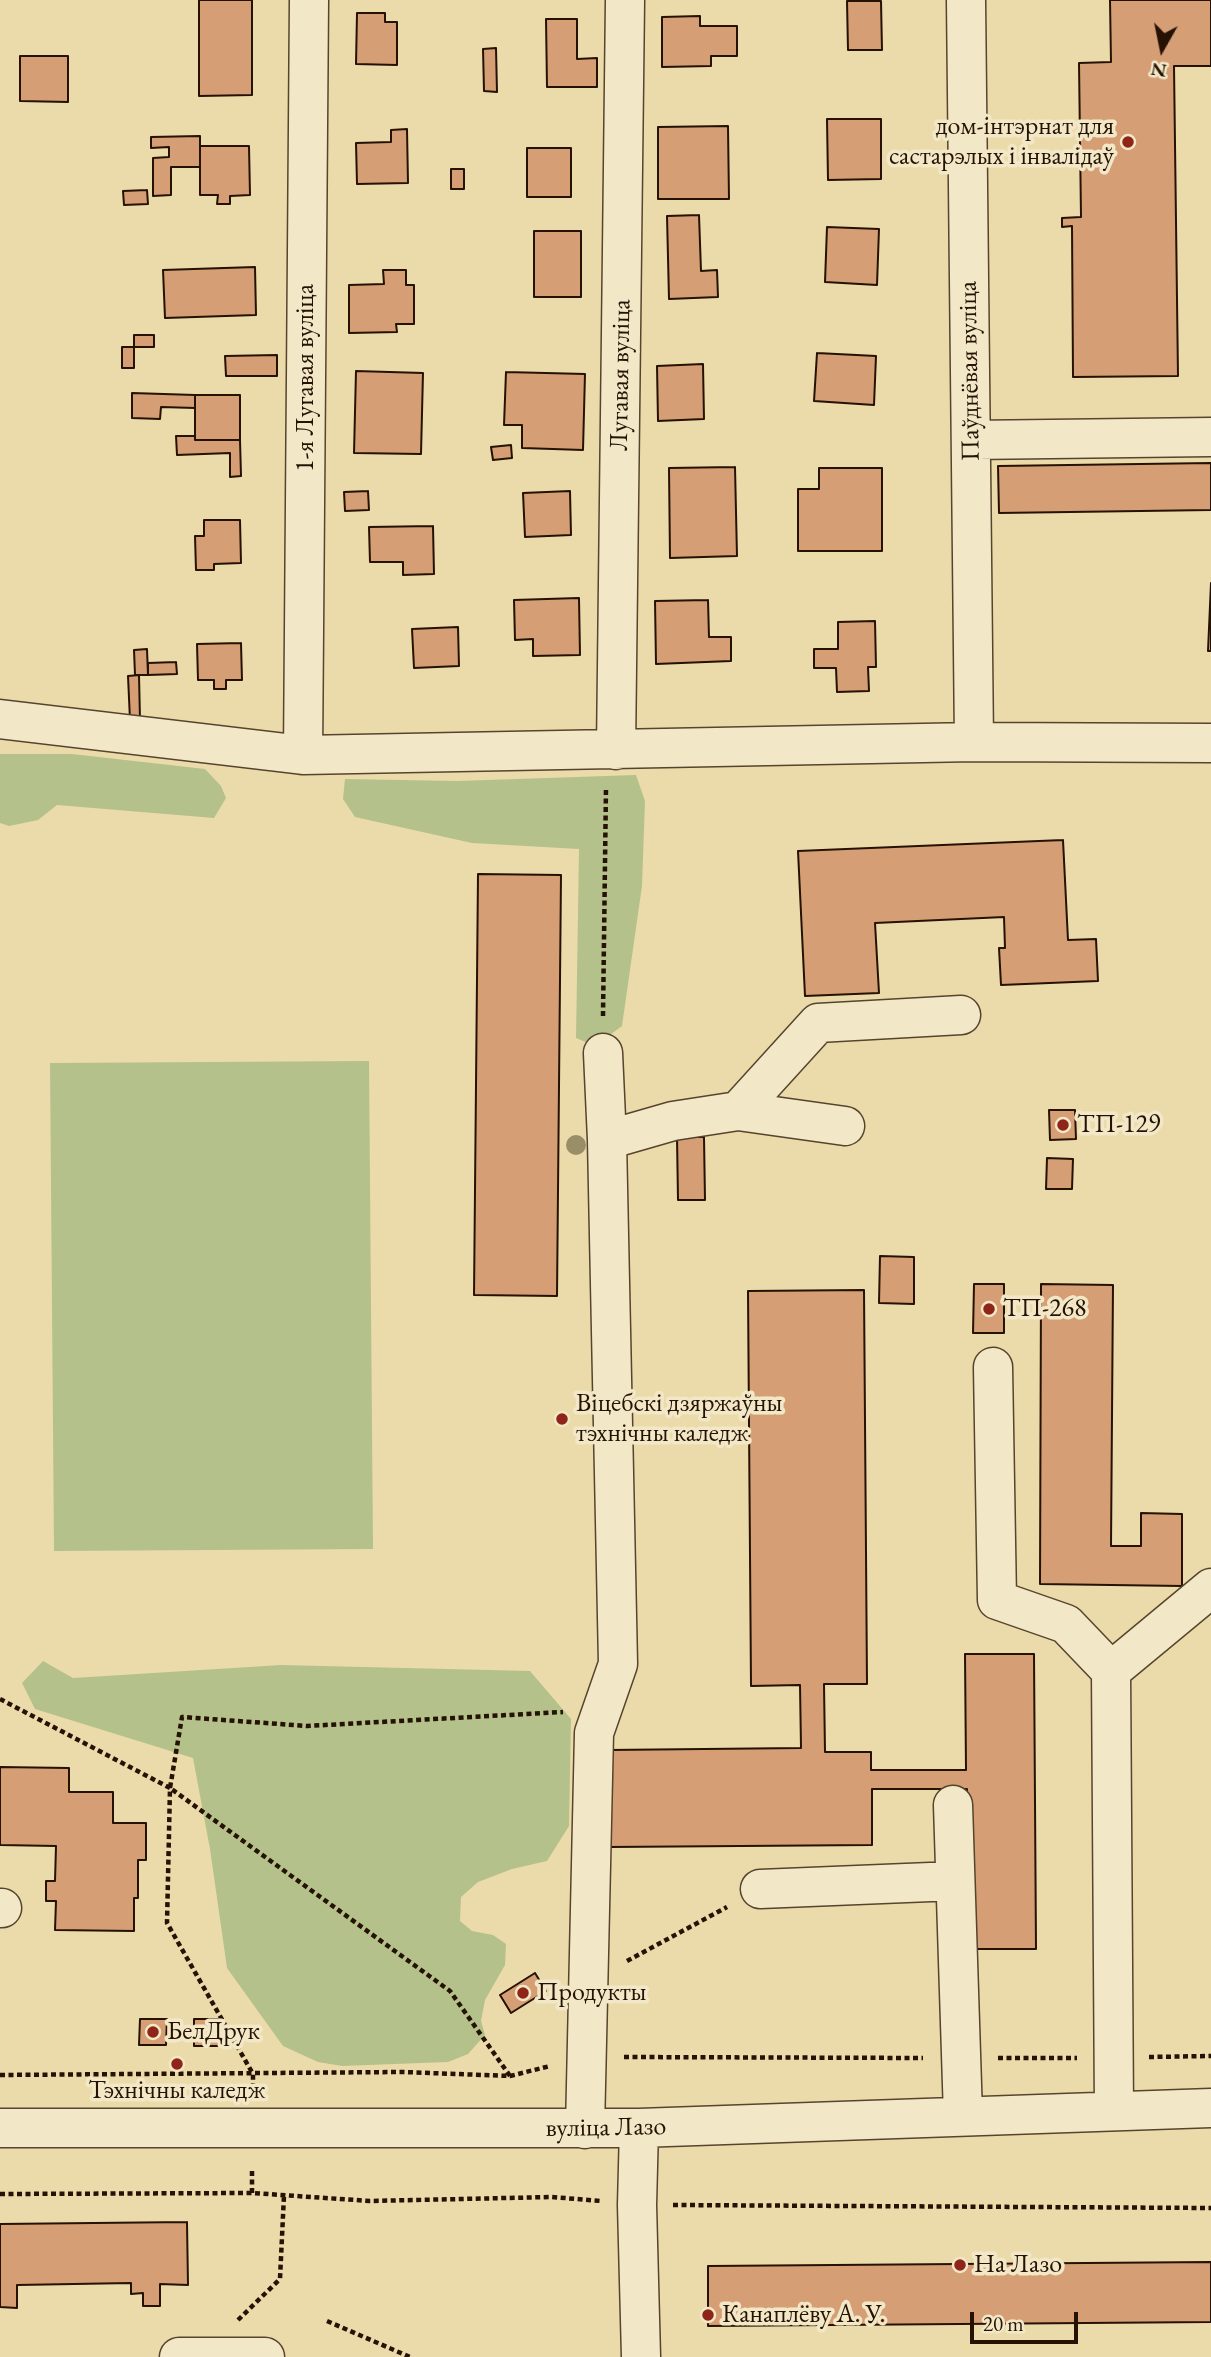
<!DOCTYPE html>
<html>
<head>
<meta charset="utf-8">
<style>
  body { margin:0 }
  #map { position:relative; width:1211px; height:2357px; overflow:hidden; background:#ebdbaa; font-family:"EB Garamond",serif }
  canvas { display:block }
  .north { position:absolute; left:1127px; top:14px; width:70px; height:70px; -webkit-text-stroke:5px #f2e8c8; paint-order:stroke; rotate:189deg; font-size:19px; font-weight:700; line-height:28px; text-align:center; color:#251203 }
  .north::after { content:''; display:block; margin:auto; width:24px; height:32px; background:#251203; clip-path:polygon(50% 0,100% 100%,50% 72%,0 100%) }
  .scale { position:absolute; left:970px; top:2312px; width:108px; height:32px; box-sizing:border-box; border:4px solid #251203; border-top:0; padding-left:9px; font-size:21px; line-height:24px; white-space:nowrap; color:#251203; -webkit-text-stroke:5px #f2e8c8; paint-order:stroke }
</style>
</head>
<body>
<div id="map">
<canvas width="1211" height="2357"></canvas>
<div class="north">N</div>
<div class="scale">20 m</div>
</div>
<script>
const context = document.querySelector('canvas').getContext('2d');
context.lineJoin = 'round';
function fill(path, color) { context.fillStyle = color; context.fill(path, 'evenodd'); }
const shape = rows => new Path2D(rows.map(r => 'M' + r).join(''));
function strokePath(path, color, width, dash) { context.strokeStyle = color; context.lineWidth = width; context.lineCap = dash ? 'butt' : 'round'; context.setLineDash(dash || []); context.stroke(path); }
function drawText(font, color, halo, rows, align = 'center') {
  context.font = font + ' "EB Garamond",serif'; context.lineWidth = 7; context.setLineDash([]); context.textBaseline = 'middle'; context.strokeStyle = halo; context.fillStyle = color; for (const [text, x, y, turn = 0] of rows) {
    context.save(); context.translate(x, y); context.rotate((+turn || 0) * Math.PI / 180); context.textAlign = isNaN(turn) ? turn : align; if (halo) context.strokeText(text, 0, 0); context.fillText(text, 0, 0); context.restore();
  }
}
fill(shape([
  [0,754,72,754,205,769,221,786,226,798,214,818,57,805,38,820,9,826,0,823],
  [636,775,645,801,642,886,622,1026,595,1046,576,1038,579,849,472,843,355,817,343,799,345,779,457,781],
  [369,1061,373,1549,54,1551,50,1063],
  [43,1661,73,1678,281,1665,530,1671,571,1719,569,1826,547,1861,512,1869,478,1882,461,1897,460,1921,472,1931,493,1935,506,1944,505,1965,485,2000,481,2021,485,2035,468,2054,448,2062,342,2066,318,2062,283,2046,227,1968,210,1849,193,1758,35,1709,22,1683]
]), '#b5c18a');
const building = shape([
  [199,0,252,0,252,95,199,96,199,0],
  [1110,0,1211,0,1211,66,1174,66,1178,376,1073,377,1072,226,1062,227,1062,218,1081,217,1079,63,1111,62,1110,0],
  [847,1,881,1,882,50,848,50,847,1],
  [357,13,385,13,385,22,397,22,397,65,356,64,357,13],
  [700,16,700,26,737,26,737,56,711,56,711,66,662,67,662,17,700,16],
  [546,19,577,19,577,59,597,58,597,87,547,87,546,19],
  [496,48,497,92,484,91,483,49,496,48],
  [20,56,68,56,68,102,20,101,20,56],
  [827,119,881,119,881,179,828,180,827,119],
  [728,126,729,199,658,199,658,127,728,126],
  [407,129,408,183,357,184,356,143,391,142,391,130,407,129],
  [200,136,200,167,171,167,171,195,153,196,153,158,169,157,169,147,151,148,151,137,200,136],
  [200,146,249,146,250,195,230,196,230,204,217,204,218,195,200,195,200,146],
  [527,148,571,148,571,197,527,197,527,148],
  [451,169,464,169,464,189,451,189,451,169],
  [147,190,148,204,124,205,123,191,147,190],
  [699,215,701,271,717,270,718,297,669,299,667,216,699,215],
  [827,227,879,229,877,285,825,282,827,227],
  [534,231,581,231,581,297,534,297,534,231],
  [255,267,256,315,165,318,163,270,255,267],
  [383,270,406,270,406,285,414,285,414,324,396,324,397,332,349,333,349,285,384,284,383,270],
  [134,335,154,335,154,347,134,347,134,335],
  [122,347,134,347,134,368,122,368,122,347],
  [817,353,876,356,874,405,814,401,817,353],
  [277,355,277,376,226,376,225,356,277,355],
  [703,364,704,419,658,421,657,366,703,364],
  [356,371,423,373,421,454,354,453,356,371],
  [506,372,585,374,583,450,522,448,522,425,504,425,506,372],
  [132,393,195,395,195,408,161,407,160,419,132,418,132,393],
  [195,395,240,395,240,440,195,440,195,395],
  [176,436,195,436,195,440,240,440,241,476,230,477,230,453,177,455,176,436],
  [511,445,512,458,493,460,491,447,511,445],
  [1211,463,1211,510,999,513,998,466,1211,463],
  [735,467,737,556,670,558,669,468,735,467],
  [819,468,882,468,882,551,798,551,798,489,819,489,819,468],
  [368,491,369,510,345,511,344,492,368,491],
  [570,491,571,535,525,537,523,493,570,491],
  [204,520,240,520,241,563,214,564,214,570,196,570,195,536,204,536,204,520],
  [433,526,434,574,403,575,403,562,370,562,369,527,433,526],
  [1211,583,1211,651,1208,651,1211,583],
  [579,598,580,655,533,656,533,639,515,640,514,600,579,598],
  [708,600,709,637,731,637,731,661,656,664,655,601,708,600],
  [875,621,876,667,868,667,869,691,837,692,836,668,814,668,814,649,838,649,838,622,875,621],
  [458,627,459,666,414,668,412,629,458,627],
  [241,643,242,680,226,680,226,689,214,689,214,680,198,680,197,644,241,643],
  [147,649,148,675,135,675,134,650,147,649],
  [176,662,177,674,148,675,148,663,176,662],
  [139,675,140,720,130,720,128,676,139,675],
  [1063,840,1068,940,1096,939,1098,981,1001,985,999,948,1005,948,1004,917,875,923,879,993,805,996,798,851,1063,840],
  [478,874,561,875,557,1296,474,1295,478,874],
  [1049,1110,1075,1110,1076,1139,1050,1140,1049,1110],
  [677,1137,704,1137,705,1200,678,1200,677,1137],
  [1047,1158,1073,1159,1072,1189,1046,1189,1047,1158],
  [880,1256,914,1257,914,1304,879,1303,880,1256],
  [974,1284,1004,1284,1004,1333,973,1333,974,1284],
  [1041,1284,1113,1285,1111,1546,1141,1546,1141,1513,1182,1514,1182,1586,1040,1584,1041,1284],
  [864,1290,867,1684,824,1684,825,1752,871,1752,871,1770,966,1770,965,1654,1034,1654,1036,1949,968,1949,967,1789,872,1789,872,1845,609,1847,608,1750,801,1748,800,1685,751,1686,748,1291,864,1290],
  [0,1767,69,1768,69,1792,113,1792,113,1823,146,1823,146,1860,138,1860,138,1898,134,1898,134,1931,55,1930,56,1901,46,1901,46,1881,55,1881,56,1846,0,1845,0,1767],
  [535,1973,546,1991,511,2013,500,1995,535,1973],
  [140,2019,167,2019,166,2045,139,2045,140,2019],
  [194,2019,218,2019,218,2046,194,2046,194,2019],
  [187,2222,188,2285,160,2284,160,2306,143,2306,143,2293,131,2294,131,2283,17,2285,17,2308,0,2307,0,2224,187,2222],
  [1211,2262,1211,2322,708,2326,708,2266,1211,2262]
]);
fill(building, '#d59e75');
strokePath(building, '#251203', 2);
const minor = shape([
  [966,0,974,742],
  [971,440,1211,437],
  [0,719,303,755,974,742,1211,743],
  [616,750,625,0],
  [303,755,309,0],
  [738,1111,845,1126],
  [607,1140,673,1121,738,1111,818,1023,961,1015],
  [993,1367,997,1600,1066,1624,1111,1671,1114,2111],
  [1111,1671,1211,1588],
  [953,1805,963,2116],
  [760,1889,955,1881],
  [0,1908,2,1908],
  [0,2128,639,2128,1211,2108],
  [639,2128,637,2205,641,2357],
  [585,2129,594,1733,618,1664,607,1140,603,1053],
  [179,2357,265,2357]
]);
strokePath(minor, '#56442d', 41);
strokePath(shape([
  [603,1016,606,787],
  [0,1699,170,1788,167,1923,253,2074,253,2087],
  [627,1961,727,1907],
  [624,2057,923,2058],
  [1149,2057,1211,2056],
  [998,2058,1077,2058],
  [0,2075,403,2072,510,2076,550,2066],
  [510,2076,450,1991,170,1788,182,1717,307,1726,563,1712],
  [252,2193,252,2169],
  [0,2194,252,2193,370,2201,552,2197,601,2201],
  [673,2205,1211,2208],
  [238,2320,280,2279,284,2195],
  [327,2321,410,2357]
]), '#251203', 4.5, [5, 3.5]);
strokePath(minor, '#f2e8c8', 38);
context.fillStyle = '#9a8e68';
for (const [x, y] of [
  [576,1145]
]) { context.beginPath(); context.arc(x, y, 10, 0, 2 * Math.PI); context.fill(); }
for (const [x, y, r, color] of [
  [1128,142,7,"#8f2418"],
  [1063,1125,7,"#8f2418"],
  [989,1309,7,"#8f2418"],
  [562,1419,7,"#8f2418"],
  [523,1993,7,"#8f2418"],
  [153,2032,7,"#8f2418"],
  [177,2064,7,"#8f2418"],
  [960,2265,7,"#8f2418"],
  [708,2315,7,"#8f2418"]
]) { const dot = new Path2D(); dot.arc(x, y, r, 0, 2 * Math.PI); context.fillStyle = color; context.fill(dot); strokePath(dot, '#f2e8c8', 2.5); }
drawText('26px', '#251203', '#f2e8c8', [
  ["дом-інтэрнат для",1114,127,"right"],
  ["састарэлых і інвалідаў",1114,157,"right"],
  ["ТП-129",1077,1125],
  ["ТП-268",1003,1309],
  ["Віцебскі дзяржаўны",576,1404],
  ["тэхнічны каледж",576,1434],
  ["Продукты",537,1993],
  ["БелДрук",167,2032],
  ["Тэхнічны каледж",177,2091,"center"],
  ["На Лазо",974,2265],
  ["Канаплёву А. У.",722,2315]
], 'left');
drawText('26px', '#251203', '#f2e8c8', [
  ["Паўднёвая вуліца",970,371,-91],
  ["Лугавая вуліца",621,375,-89],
  ["1-я Лугавая вуліца",306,378,-90],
  ["вуліца Лазо",606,2128,-1]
]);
</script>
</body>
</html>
